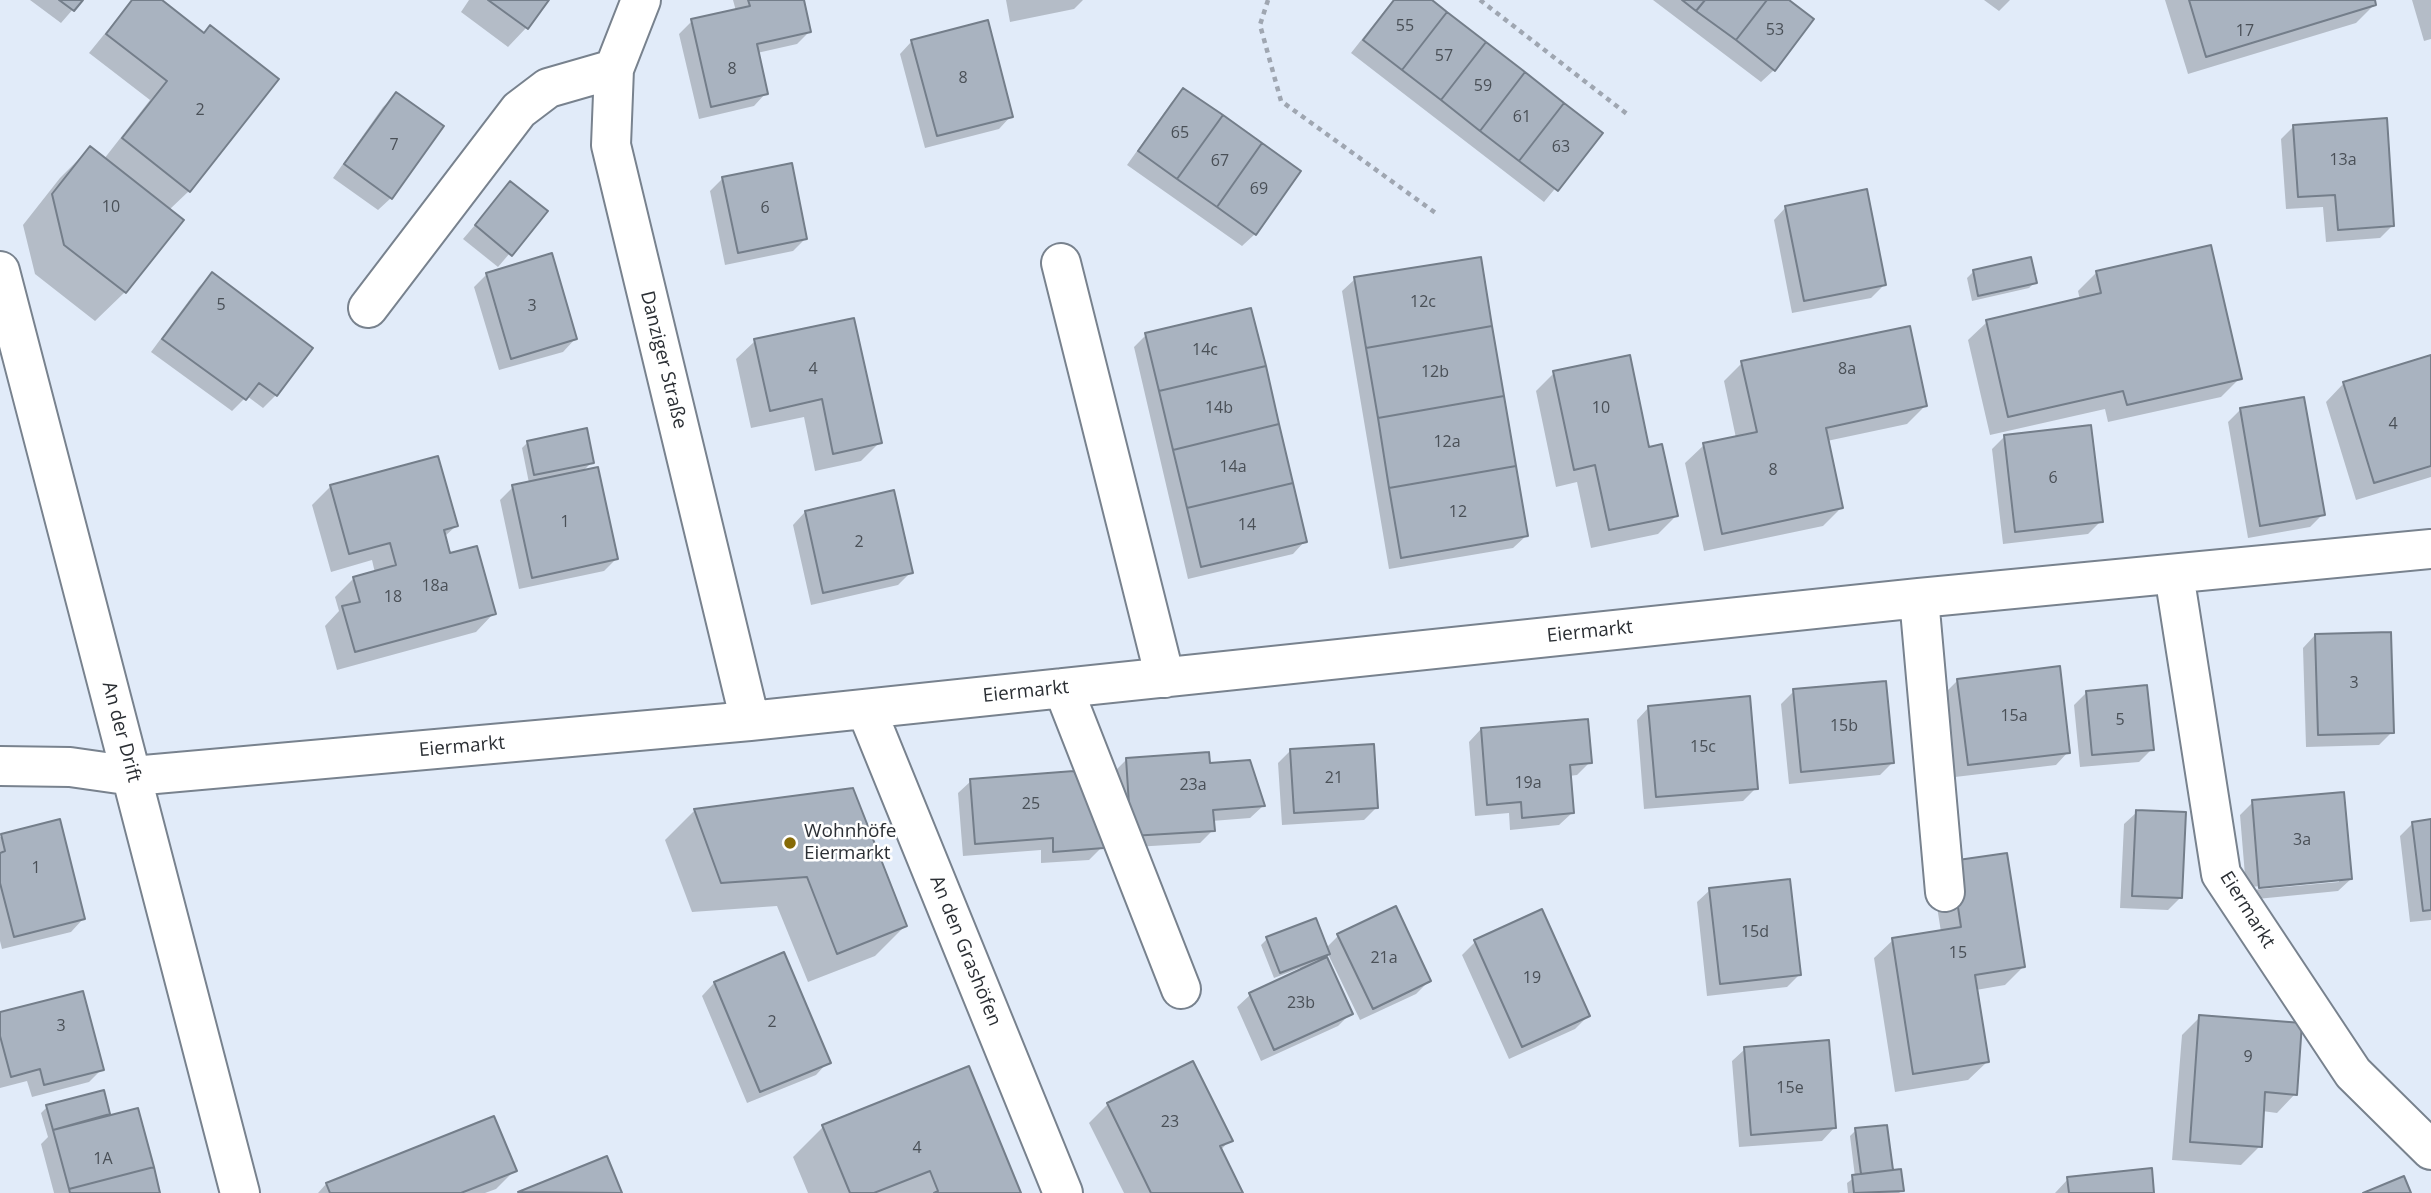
<!DOCTYPE html>
<html>
<head>
<meta charset="utf-8">
<style>
  body { margin:0 }
  canvas { display:block; background:#e1ebf9 }
</style>
</head>
<body>
<canvas width="2431" height="1193"></canvas>
<script>
const context = document.querySelector('canvas').getContext('2d');
context.lineJoin = 'round';
function fill(path, color) { context.fillStyle = color; context.fill(path, 'evenodd'); }
const shape = rows => new Path2D(rows.map(r => 'M' + r).join(''));
function strokePath(path, color, width, dash) { context.strokeStyle = color; context.lineWidth = width; context.lineCap = dash ? 'butt' : 'round'; context.setLineDash(dash || []); context.stroke(path); }
function drawText(font, color, halo, rows, align = 'center') {
  context.font = font + ' "Open Sans",sans-serif'; context.lineWidth = 5; context.setLineDash([]); context.textBaseline = 'middle'; context.strokeStyle = halo; context.fillStyle = color; for (const [text, x, y, turn = 0] of rows) {
    context.save(); context.translate(x, y); context.rotate((+turn || 0) * Math.PI / 180); context.textAlign = isNaN(turn) ? turn : align; if (halo) context.strokeText(text, 0, 0); context.fillText(text, 0, 0); context.restore();
  }
}
fill(shape([
  [30,0,81,0,61,23],
  [132,0,160,0,203,34,210,27,189,191,169,210,125,292,95,321,35,274,23,225,60,178,90,148,104,159,150,100,89,53],
  [469,0,547,0,526,28,508,47,461,12],
  [733,0,802,0,809,32,797,44,757,53,766,93,754,106,699,119,679,34,692,21,736,11],
  [1006,0,1083,0,1074,9,1010,22],
  [1393,0,1430,0,1601,133,1544,202,1351,53],
  [1653,0,1786,0,1774,70,1761,82],
  [1984,0,2010,0,1999,11],
  [2165,0,2373,0,2375,4,2356,23,2188,74],
  [2412,0,2431,0,2431,39,2424,41],
  [912,41,1011,116,999,129,925,148,900,54],
  [1183,90,1255,234,1242,246,1127,165,1171,103],
  [396,95,391,198,378,210,333,178,383,107],
  [2294,126,2393,225,2380,238,2326,242,2323,207,2286,209,2281,139],
  [723,178,805,239,793,251,725,265,710,191],
  [511,183,545,212,498,267,463,239],
  [1786,207,1884,285,1871,298,1792,313,1774,220],
  [1973,272,2035,282,2029,288,1972,301,1967,278],
  [2096,273,2240,378,2221,397,2108,422,2105,409,1990,435,1968,340,1987,322,2080,300,2078,291],
  [487,274,575,339,563,352,499,370,474,287],
  [212,275,310,348,276,395,263,408,247,396,232,411,151,352,199,287],
  [1355,279,1526,536,1513,548,1389,569,1342,291],
  [1146,335,1305,541,1293,554,1188,579,1134,347],
  [755,341,880,442,861,461,815,471,804,417,751,428,736,359],
  [2431,357,2431,477,2356,500,2326,402,2344,383],
  [1742,363,1925,406,1907,424,1827,441,1841,508,1823,526,1704,551,1685,463,1704,445,1736,438,1724,381],
  [1554,373,1648,449,1676,516,1658,534,1591,548,1577,482,1556,487,1536,391],
  [2240,410,2323,514,2310,527,2248,538,2228,422],
  [2005,436,2101,521,2088,534,2003,544,1992,449],
  [528,442,592,462,582,472,616,559,604,571,519,589,500,500,513,487,529,483,522,448],
  [331,486,456,526,444,537,449,555,494,613,476,632,337,670,325,626,339,611,335,597,354,578,375,573,372,560,331,572,312,505],
  [805,512,911,572,898,585,811,605,793,525],
  [2315,635,2392,732,2379,745,2306,747,2303,648],
  [1958,680,2068,752,2056,765,1955,777,1945,693],
  [1794,691,1893,762,1880,775,1789,784,1781,704],
  [2087,692,2152,749,2139,762,2080,767,2074,705],
  [1649,707,1756,788,1743,801,1644,809,1637,720],
  [1481,729,1590,762,1577,775,1569,776,1572,813,1559,825,1510,830,1509,813,1475,816,1469,742],
  [1291,750,1377,807,1364,820,1282,825,1278,763],
  [1127,759,1209,765,1263,806,1250,818,1212,821,1213,830,1200,843,1119,848,1114,772],
  [971,781,1102,847,1089,860,1041,863,1041,850,963,856,958,793],
  [852,790,905,926,875,956,808,982,777,906,692,912,665,840,694,811],
  [2253,802,2351,879,2338,891,2247,900,2240,815],
  [2339,879,2339,882,2251,890,2250,887],
  [2137,812,2181,897,2168,910,2120,908,2124,824],
  [2431,821,2431,920,2410,922,2400,836,2413,823],
  [59,822,83,919,71,932,2,949,0,941,0,837],
  [1933,881,2023,967,2005,985,1976,990,1987,1062,1968,1080,1895,1092,1874,958,1893,940,1941,932],
  [1710,890,1799,975,1787,987,1707,996,1697,902],
  [1541,912,1588,1016,1575,1029,1509,1059,1462,955,1475,942],
  [1338,936,1429,981,1416,994,1360,1020,1328,954,1325,957,1351,1013,1338,1026,1261,1061,1237,1007,1250,995,1301,971,1300,968,1274,978,1261,945,1267,939,1326,948],
  [783,954,828,1062,816,1075,747,1103,702,996,714,983],
  [0,1014,102,1069,89,1082,32,1097,27,1081,0,1088],
  [2200,1017,2295,1094,2277,1113,2262,1111,2260,1146,2241,1165,2172,1160,2182,1035],
  [1745,1049,1834,1128,1822,1141,1739,1147,1732,1061],
  [1108,1104,1230,1140,1220,1151,1241,1193,1124,1193,1089,1123],
  [47,1107,108,1114,104,1118,159,1193,54,1193,41,1144,48,1137,41,1113],
  [823,1127,1019,1193,808,1193,793,1157],
  [1856,1130,1891,1172,1902,1190,1899,1193,1848,1193,1847,1183,1855,1177,1850,1136],
  [606,1158,620,1193,520,1193],
  [515,1170,496,1189,485,1193,318,1193,326,1184],
  [2068,1179,2153,1193,2055,1193]
]), '#0003');
const building = shape([
  [59,0,83,0,74,11,59,0],
  [132,0,162,0,204,33,210,25,279,79,190,192,122,138,167,81,106,34,132,0],
  [488,0,549,0,528,29,488,0],
  [748,0,804,0,811,32,757,44,768,94,711,107,691,19,750,6,748,0],
  [1394,0,1432,0,1447,12,1402,70,1363,40,1394,0],
  [1682,0,1705,0,1696,11,1682,0],
  [1705,0,1767,0,1736,40,1696,11,1705,0],
  [1767,0,1789,0,1814,19,1775,71,1736,40,1767,0],
  [2189,0,2375,0,2376,5,2206,57,2189,0],
  [1447,12,1486,42,1441,100,1402,70,1447,12],
  [988,20,1013,117,937,136,911,40,988,20],
  [1486,42,1525,72,1480,131,1441,100,1486,42],
  [1525,72,1564,103,1519,161,1480,131,1525,72],
  [1183,88,1223,115,1177,179,1138,151,1183,88],
  [396,92,444,126,392,199,344,164,396,92],
  [1564,103,1603,133,1558,191,1519,161,1564,103],
  [1223,115,1262,143,1217,207,1177,179,1223,115],
  [2387,118,2394,226,2338,230,2335,195,2298,197,2293,125,2387,118],
  [1262,143,1301,171,1256,235,1217,207,1262,143],
  [90,146,184,220,126,293,64,245,52,194,90,146],
  [792,163,807,239,738,253,722,177,792,163],
  [510,181,548,211,512,256,475,225,510,181],
  [1867,189,1886,285,1804,301,1785,206,1867,189],
  [2211,245,2242,379,2127,405,2123,391,2008,417,1986,320,2101,293,2096,271,2211,245],
  [552,253,577,339,511,359,486,273,552,253],
  [1481,257,1492,326,1366,348,1354,277,1481,257],
  [2031,257,2037,283,1978,296,1973,270,2031,257],
  [212,272,313,348,277,396,259,383,246,400,162,339,212,272],
  [1251,308,1266,366,1159,391,1145,333,1251,308],
  [854,318,882,443,833,454,822,399,770,411,754,339,854,318],
  [1492,326,1504,396,1378,418,1366,348,1492,326],
  [1910,326,1927,406,1826,428,1843,508,1722,534,1703,443,1757,432,1741,361,1910,326],
  [1630,355,1649,447,1662,444,1678,516,1609,530,1595,465,1574,470,1553,371,1630,355],
  [2431,355,2431,466,2374,483,2343,382,2431,355],
  [1266,366,1279,424,1173,450,1159,391,1266,366],
  [1504,396,1516,466,1389,488,1378,418,1504,396],
  [2304,397,2325,515,2260,526,2240,408,2304,397],
  [1279,424,1293,483,1187,508,1173,450,1279,424],
  [2091,425,2103,522,2015,532,2004,435,2091,425],
  [587,428,594,463,534,475,527,441,587,428],
  [438,456,458,526,444,530,450,553,477,546,496,614,355,652,342,606,360,602,353,577,396,565,390,543,349,554,330,485,438,456],
  [1516,466,1528,536,1401,558,1389,488,1516,466],
  [598,467,618,559,532,578,512,485,598,467],
  [1293,483,1307,542,1201,567,1187,508,1293,483],
  [894,490,913,573,823,593,805,511,894,490],
  [2391,632,2394,733,2318,735,2315,634,2391,632],
  [2060,666,2070,753,1968,765,1957,679,2060,666],
  [1886,681,1894,763,1801,772,1793,689,1886,681],
  [2147,685,2154,750,2092,755,2086,691,2147,685],
  [1750,696,1758,789,1656,797,1648,706,1750,696],
  [1588,719,1592,763,1570,765,1574,813,1522,818,1521,802,1487,805,1481,728,1588,719],
  [1374,744,1378,808,1294,813,1290,749,1374,744],
  [1209,752,1210,763,1250,760,1265,806,1213,810,1215,831,1131,836,1126,758,1209,752],
  [1074,771,1103,828,1104,848,1053,852,1053,838,975,844,970,779,1074,771],
  [853,788,907,926,837,954,807,877,721,883,694,809,853,788],
  [2344,792,2352,879,2259,888,2252,800,2344,792],
  [2136,810,2186,812,2182,898,2132,896,2136,810],
  [60,819,85,919,14,937,0,883,0,853,5,851,1,834,60,819],
  [2431,819,2431,910,2423,911,2412,822,2431,819],
  [2007,853,2025,967,1975,975,1989,1062,1913,1074,1892,938,1961,927,1951,861,2007,853],
  [1790,879,1801,975,1720,984,1709,888,1790,879],
  [1396,906,1431,981,1373,1009,1337,934,1396,906],
  [1542,909,1590,1016,1522,1047,1474,940,1542,909],
  [1316,918,1330,954,1280,973,1266,937,1316,918],
  [784,952,831,1063,760,1092,714,982,784,952],
  [1327,957,1353,1014,1274,1050,1249,993,1327,957],
  [83,991,104,1070,44,1085,40,1069,11,1077,0,1036,0,1012,83,991],
  [2199,1015,2302,1023,2297,1095,2265,1092,2262,1147,2190,1142,2199,1015],
  [1829,1040,1836,1128,1751,1135,1744,1047,1829,1040],
  [1193,1061,1233,1141,1220,1146,1243,1193,1151,1193,1107,1103,1193,1061],
  [969,1066,1021,1193,934,1193,938,1191,930,1171,874,1193,850,1193,822,1125,969,1066],
  [104,1090,110,1114,53,1130,46,1105,104,1090],
  [138,1108,154,1167,69,1189,53,1130,138,1108],
  [494,1116,517,1171,461,1193,330,1193,326,1183,494,1116],
  [1887,1125,1893,1170,1861,1174,1855,1128,1887,1125],
  [607,1156,622,1193,518,1192,607,1156],
  [154,1167,160,1193,70,1193,69,1189,154,1167],
  [2152,1168,2154,1193,2069,1193,2067,1177,2152,1168],
  [1901,1169,1904,1191,1854,1193,1852,1175,1901,1169],
  [2404,1176,2411,1193,2363,1193,2404,1176]
]);
fill(building, '#a9b3c0');
strokePath(building, '#747e8a', 2);
const minor = shape([
  [641,0,614,69,611,145,750,721],
  [1061,263,1165,678],
  [0,271,240,1193],
  [368,308,519,110,548,88,614,69],
  [2174,574,2221,874,2353,1073,2431,1150],
  [1919,598,1945,892],
  [1063,688,1181,989],
  [866,709,1063,1193],
  [0,766,70,767,133,776,750,721,1919,598,2431,549]
]);
strokePath(minor, '#78828e', 42);
strokePath(shape([
  [1268,0,1260,25,1281,101,1437,214],
  [1480,0,1627,114]
]), '#9fa6b1', 4.5, [5, 5]);
strokePath(minor, '#fff', 38);
for (const [x, y, r, color] of [
  [790,843,7,"#866a06"]
]) { const dot = new Path2D(); dot.arc(x, y, r, 0, 2 * Math.PI); context.fillStyle = color; context.fill(dot); strokePath(dot, '#fff', 2.5); }
drawText('16px', '#4a5057', null, [
  ["55",1405,26],
  ["53",1775,30],
  ["17",2245,31],
  ["57",1444,56],
  ["8",732,69],
  ["8",963,78],
  ["59",1483,86],
  ["2",200,110],
  ["61",1522,117],
  ["65",1180,133],
  ["7",394,145],
  ["63",1561,147],
  ["13a",2343,160],
  ["67",1220,161],
  ["69",1259,189],
  ["10",111,207],
  ["6",765,208],
  ["12c",1423,302],
  ["5",221,305],
  ["3",532,306],
  ["14c",1205,350],
  ["4",813,369],
  ["8a",1847,369],
  ["12b",1435,372],
  ["14b",1219,408],
  ["10",1601,408],
  ["4",2393,424],
  ["12a",1447,442],
  ["14a",1233,467],
  ["8",1773,470],
  ["6",2053,478],
  ["12",1458,512],
  ["1",565,522],
  ["14",1247,525],
  ["2",859,542],
  ["18a",435,586],
  ["18",393,597],
  ["3",2354,683],
  ["15a",2014,716],
  ["5",2120,720],
  ["15b",1844,726],
  ["15c",1703,747],
  ["21",1334,778],
  ["19a",1528,783],
  ["23a",1193,785],
  ["25",1031,804],
  ["3a",2302,840],
  ["1",36,868],
  ["15d",1755,932],
  ["15",1958,953],
  ["21a",1384,958],
  ["19",1532,978],
  ["23b",1301,1003],
  ["2",772,1022],
  ["3",61,1026],
  ["9",2248,1057],
  ["15e",1790,1088],
  ["23",1170,1122],
  ["4",917,1148],
  ["1A",103,1159]
]);
drawText('19px', '#2b2f34', '#fff', [
  ["Danziger Straße",663,360,76],
  ["Eiermarkt",1590,632,-6],
  ["Eiermarkt",1026,692,-6],
  ["An der Drift",121,732,75],
  ["Eiermarkt",462,747,-5],
  ["Eiermarkt",2247,910,58],
  ["An den Grashöfen",965,951,68]
]);
drawText('19px', '#2b2f34', '#fff', [
  ["Wohnhöfe",804,832],
  ["Eiermarkt",804,854]
], 'left');
</script>
</body>
</html>
